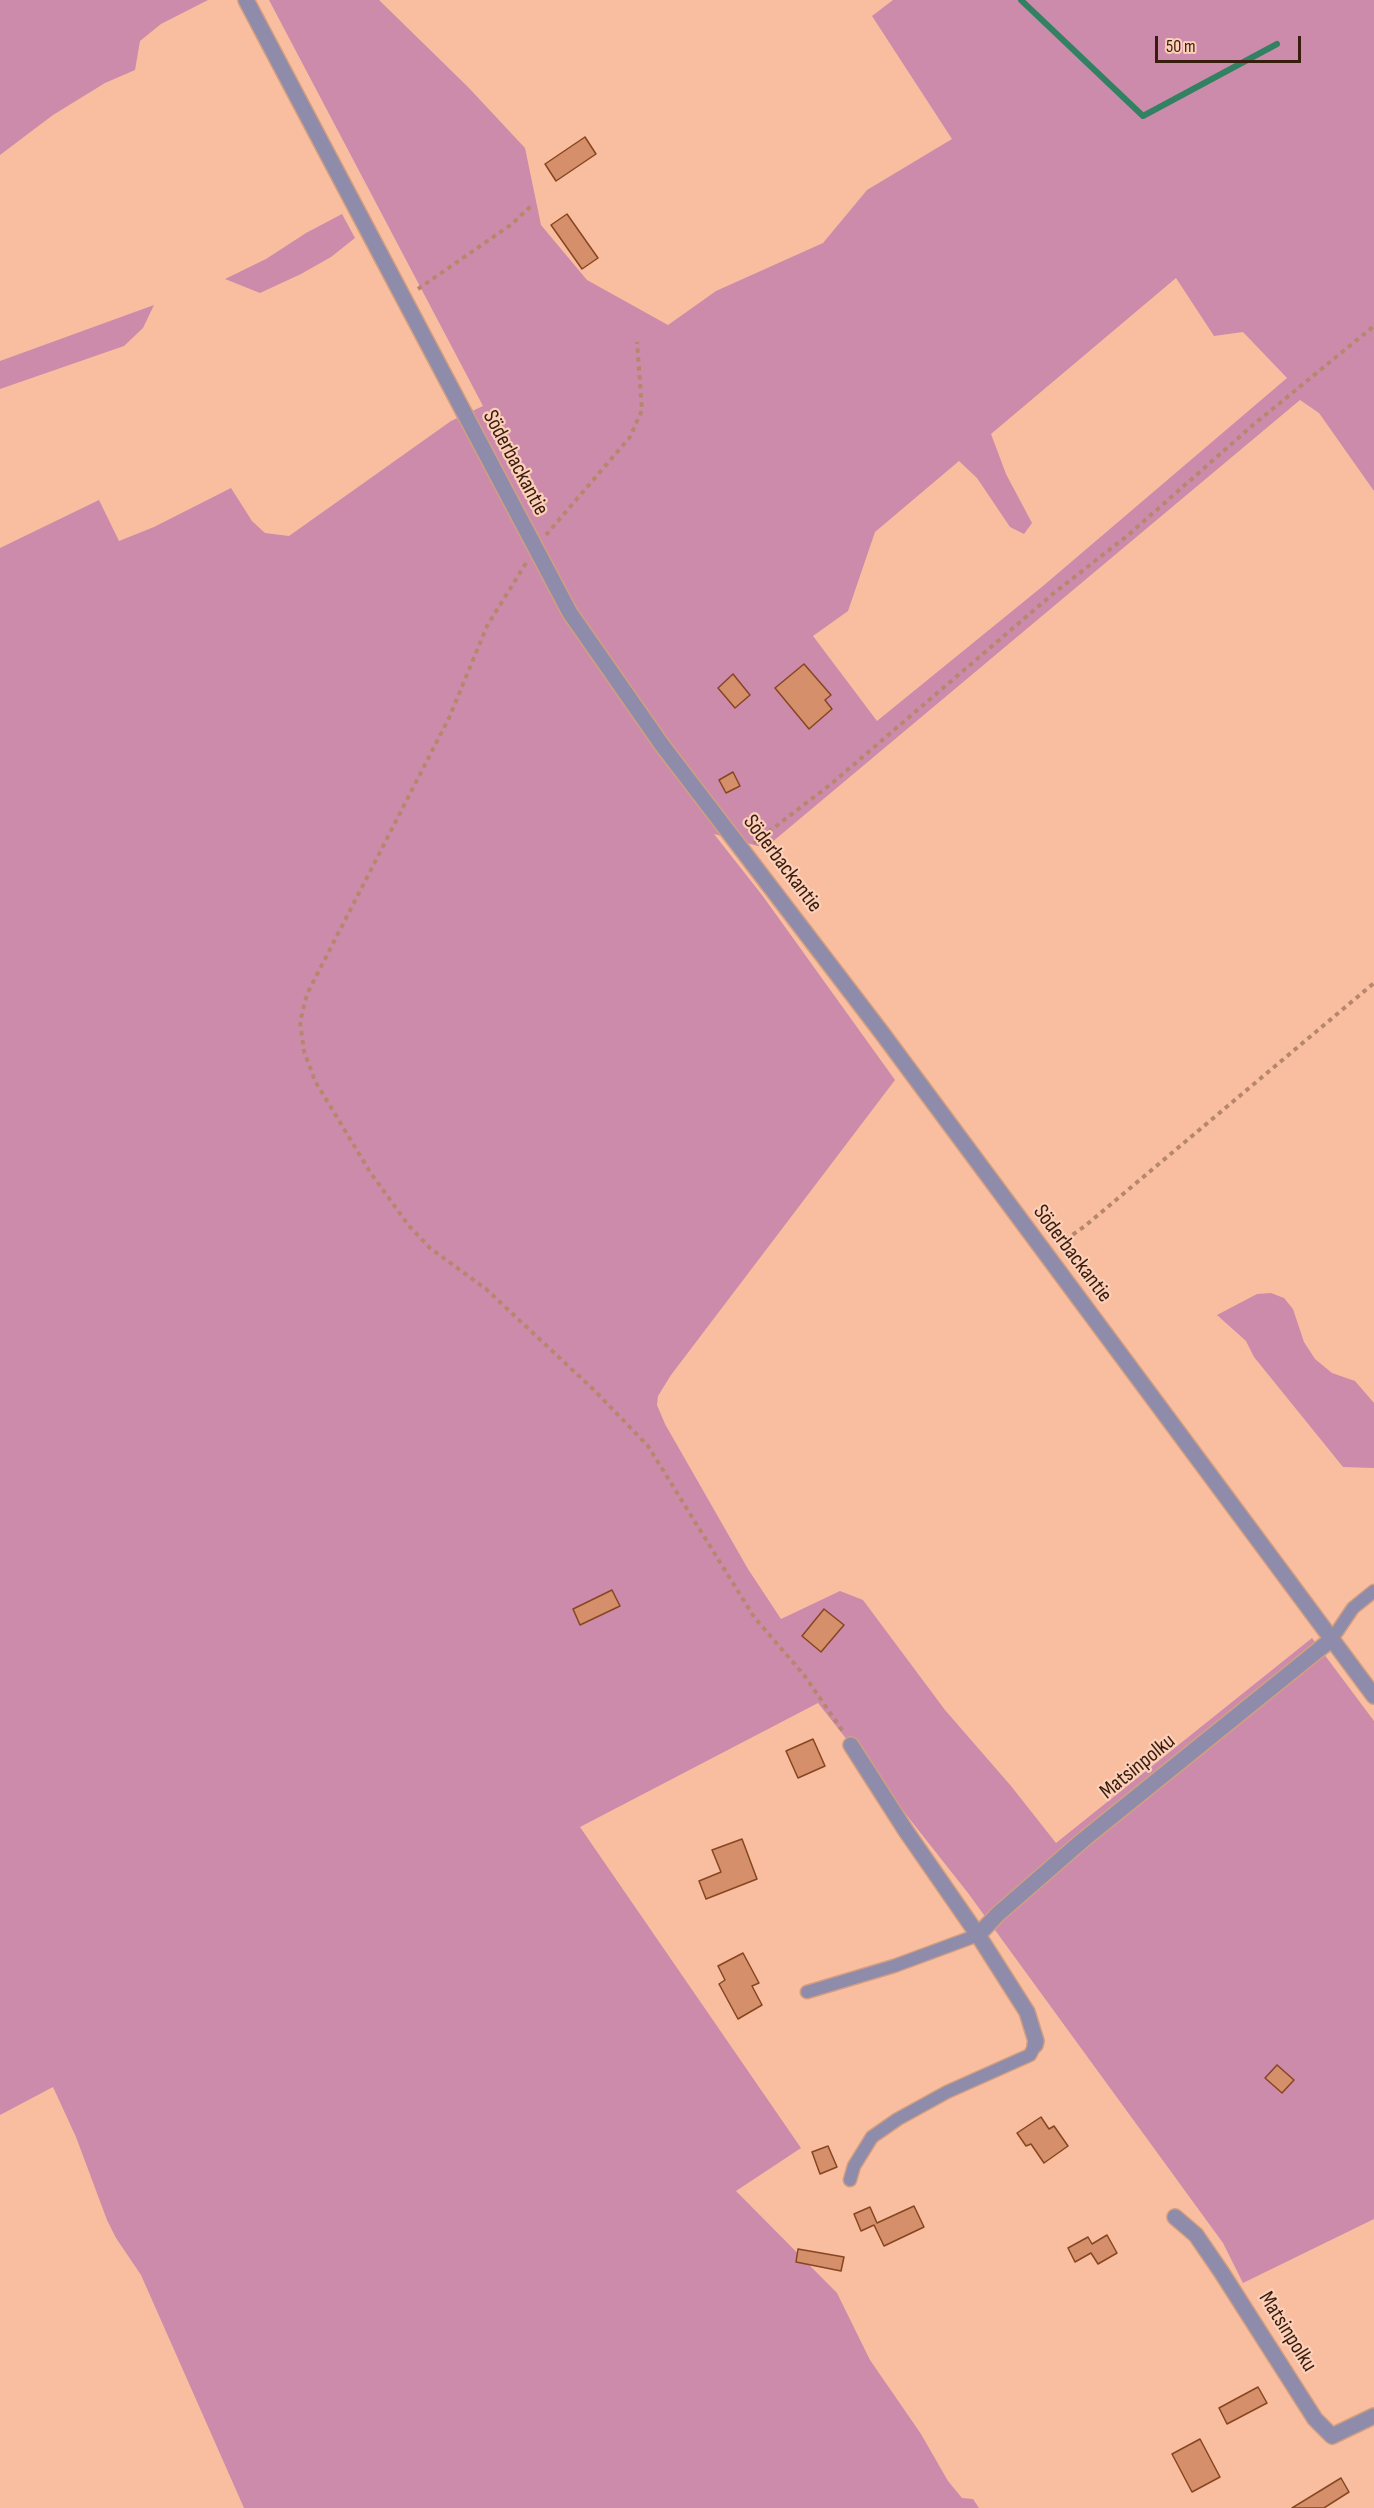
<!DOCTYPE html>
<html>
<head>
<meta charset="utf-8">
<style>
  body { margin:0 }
  #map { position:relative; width:1374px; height:2508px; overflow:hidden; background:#f9be9f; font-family:"Sofia Sans Condensed",sans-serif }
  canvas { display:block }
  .scale { position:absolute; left:1155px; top:36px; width:146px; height:27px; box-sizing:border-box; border:3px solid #381c0d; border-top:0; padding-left:8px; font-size:18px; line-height:21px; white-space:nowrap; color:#381c0d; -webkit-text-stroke:4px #fccfb8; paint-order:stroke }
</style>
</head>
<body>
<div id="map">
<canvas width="1374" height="2508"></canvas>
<div class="scale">50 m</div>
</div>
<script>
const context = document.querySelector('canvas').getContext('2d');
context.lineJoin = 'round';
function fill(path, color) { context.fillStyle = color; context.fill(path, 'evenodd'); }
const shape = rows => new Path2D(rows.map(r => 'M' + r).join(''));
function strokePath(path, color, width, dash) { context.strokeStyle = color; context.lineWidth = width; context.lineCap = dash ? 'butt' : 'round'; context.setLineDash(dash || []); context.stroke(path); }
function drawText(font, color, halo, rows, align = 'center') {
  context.font = font + ' "Sofia Sans Condensed",sans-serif'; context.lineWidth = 4.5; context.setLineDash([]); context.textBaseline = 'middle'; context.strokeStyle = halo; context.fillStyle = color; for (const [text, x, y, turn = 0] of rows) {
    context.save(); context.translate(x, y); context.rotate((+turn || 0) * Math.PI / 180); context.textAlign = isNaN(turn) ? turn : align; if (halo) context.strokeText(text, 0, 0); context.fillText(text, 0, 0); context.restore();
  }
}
fill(shape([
  [0,0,208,0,161,24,140,41,135,70,105,83,53,115,0,155],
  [269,0,379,0,468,87,525,148,541,225,587,280,668,325,716,291,823,243,867,190,952,139,872,16,893,0,1374,0,1374,491,1319,413,1300,400,765,848,714,834,762,895,895,1080,671,1375,658,1396,657,1405,665,1424,748,1569,781,1619,840,1591,863,1600,945,1710,1011,1786,1056,1843,1312,1638,1374,1721,1374,2219,1243,2283,1223,2243,968,1893,818,1703,580,1827,801,2148,736,2191,837,2293,870,2360,921,2434,948,2481,962,2498,973,2499,979,2508,244,2508,141,2275,116,2238,107,2220,76,2137,53,2087,0,2115,0,548,99,500,119,541,154,527,231,488,252,521,265,533,289,536,451,421,483,406],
  [1176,278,1214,336,1243,332,1287,378,1043,586,877,721,813,636,848,611,875,532,959,461,977,478,1010,527,1024,534,1032,523,1006,474,991,434],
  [342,214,355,238,331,257,301,274,260,293,225,279,266,259,306,233],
  [154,305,143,328,124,346,0,389,0,361],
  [1271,1293,1284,1298,1293,1309,1304,1342,1315,1359,1332,1373,1355,1381,1374,1403,1374,1468,1343,1467,1254,1357,1246,1341,1217,1315,1257,1294]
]), '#cc8bab');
strokePath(shape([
  [1021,0,1143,116,1277,44]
]), '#338163', 6);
const building = shape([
  [585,137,596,154,556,181,545,164,585,137],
  [567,214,598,258,582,269,551,225,567,214],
  [804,664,831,695,825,700,832,709,809,729,775,688,804,664],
  [733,674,750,695,735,708,718,688,733,674],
  [733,772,740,786,726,793,719,780,733,772],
  [612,1590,620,1606,580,1625,573,1609,612,1590],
  [824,1609,844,1625,821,1652,802,1636,824,1609],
  [813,1739,825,1766,798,1778,786,1751,813,1739],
  [742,1839,757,1879,706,1899,699,1881,721,1872,712,1850,742,1839],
  [743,1953,759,1983,752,1986,762,2005,738,2019,719,1984,725,1980,718,1966,743,1953],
  [1277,2065,1294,2080,1282,2093,1265,2078,1277,2065],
  [1041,2117,1049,2129,1054,2126,1068,2146,1044,2163,1031,2144,1026,2146,1017,2133,1041,2117],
  [828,2146,837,2167,820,2174,812,2152,828,2146],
  [914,2206,924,2227,884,2246,874,2225,861,2231,854,2214,870,2207,877,2223,914,2206],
  [1107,2235,1117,2253,1098,2264,1091,2253,1075,2262,1068,2248,1088,2237,1092,2244,1107,2235],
  [798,2249,844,2257,841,2271,796,2262,798,2249],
  [1258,2387,1267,2403,1227,2424,1219,2408,1258,2387],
  [1200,2439,1220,2477,1192,2492,1172,2454,1200,2439],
  [1341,2478,1349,2492,1324,2508,1292,2508,1341,2478]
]);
fill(building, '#d58f6a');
strokePath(building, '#854621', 1.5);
const service = shape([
  [1332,1639,1353,1608,1374,1591],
  [807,1992,894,1966,978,1935],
  [850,2180,854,2166,872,2137,898,2119,947,2092,1030,2055,1035,2045]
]);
const minor = shape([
  [246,0,570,613,662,745,882,1033,1374,1696],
  [851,1745,906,1831,978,1935,998,1914,1083,1840,1332,1639],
  [978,1935,1027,2012,1036,2041,1035,2045],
  [1175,2217,1196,2235,1222,2273,1315,2419,1332,2436,1374,2416]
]);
strokePath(service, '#d29e82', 15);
strokePath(minor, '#d29e82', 18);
strokePath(shape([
  [418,289,512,224,533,204],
  [546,535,630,437,642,410,637,342],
  [526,563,487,626,449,718,307,994,300,1022,304,1051,315,1081,370,1172,409,1226,430,1248,486,1289,595,1391,648,1446,754,1617,804,1675,844,1733],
  [754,843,831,784,1054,593,1127,536,1253,425,1374,326],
  [1058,1245,1085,1226,1374,983]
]), '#b7876d', 4, [4.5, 4.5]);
strokePath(service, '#8e8caa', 12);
strokePath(minor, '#8e8caa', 15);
drawText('22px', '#381c0d', '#fccfb8', [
  ["Söderbackantie",515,463,62],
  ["Söderbackantie",782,864,53],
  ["Söderbackantie",1072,1254,53],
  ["Matsinpolku",1138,1767,-39],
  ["Matsinpolku",1287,2332,58]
]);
</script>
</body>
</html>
